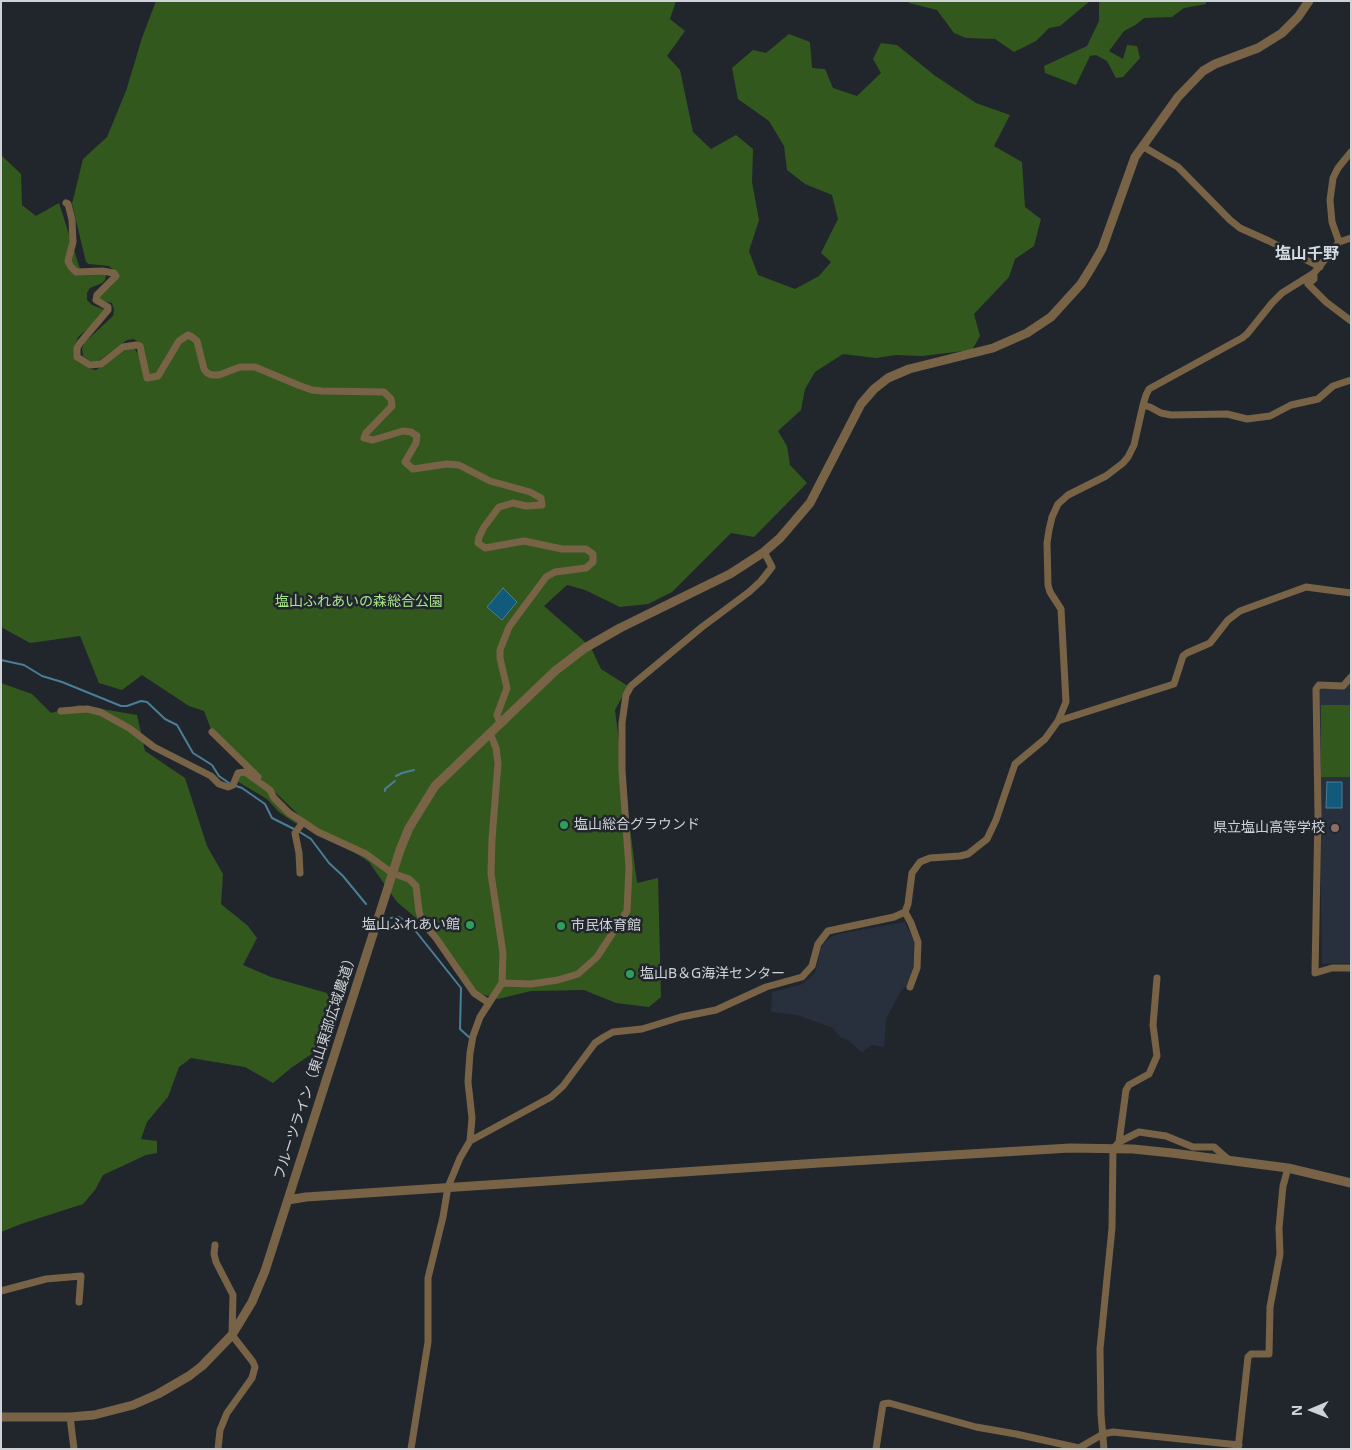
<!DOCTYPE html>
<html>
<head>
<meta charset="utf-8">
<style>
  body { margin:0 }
  #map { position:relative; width:1352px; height:1450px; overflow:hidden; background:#21262d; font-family:"Noto Sans",sans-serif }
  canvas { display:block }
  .frame { position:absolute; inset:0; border:2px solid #cfd3d7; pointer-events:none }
  .north { position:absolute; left:1287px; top:1385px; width:50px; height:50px; -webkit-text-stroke:4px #21262d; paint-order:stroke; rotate:269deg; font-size:14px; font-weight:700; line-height:20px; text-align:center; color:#cfd3d7 }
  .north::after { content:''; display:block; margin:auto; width:18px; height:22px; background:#cfd3d7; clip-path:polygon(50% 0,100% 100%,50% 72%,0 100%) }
</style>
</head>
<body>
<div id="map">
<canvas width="1352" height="1450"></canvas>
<div class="frame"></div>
<div class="north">N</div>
</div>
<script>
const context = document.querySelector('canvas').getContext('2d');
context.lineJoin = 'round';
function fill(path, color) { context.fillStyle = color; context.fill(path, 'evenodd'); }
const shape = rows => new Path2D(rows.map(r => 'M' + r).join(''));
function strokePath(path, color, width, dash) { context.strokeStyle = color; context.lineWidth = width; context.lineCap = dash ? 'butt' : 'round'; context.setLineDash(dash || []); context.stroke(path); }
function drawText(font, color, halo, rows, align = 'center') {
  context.font = font + ' "Noto Sans","Noto Sans JP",sans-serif'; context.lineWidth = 5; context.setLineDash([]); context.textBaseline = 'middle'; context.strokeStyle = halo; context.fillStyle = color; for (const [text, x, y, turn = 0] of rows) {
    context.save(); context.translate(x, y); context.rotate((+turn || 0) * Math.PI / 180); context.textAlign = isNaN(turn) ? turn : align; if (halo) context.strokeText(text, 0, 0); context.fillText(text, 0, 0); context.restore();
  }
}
fill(shape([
  [1351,681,1351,963,1322,964,1318,693,1320,689,1344,689],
  [905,922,914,942,913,965,910,981,901,991,886,1019,884,1047,872,1045,862,1052,849,1041,840,1037,833,1028,797,1015,771,1012,772,992,803,984,808,979,815,973,820,951,823,944,829,938,838,934]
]), '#27303c');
fill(shape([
  [156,1,676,1,670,19,685,31,667,56,680,70,693,132,711,149,736,135,753,149,752,182,759,220,749,251,758,275,795,289,819,276,831,262,821,253,838,219,832,195,805,184,787,170,784,146,769,121,738,99,732,68,753,50,766,53,789,34,810,42,812,68,825,69,833,88,857,96,881,73,873,59,881,43,897,45,934,75,976,103,1010,115,994,146,1022,162,1025,207,1041,219,1034,246,1015,259,1009,277,974,314,980,336,972,350,922,356,896,355,876,358,843,354,815,372,805,389,801,410,778,431,787,446,790,465,807,483,754,537,731,533,672,592,648,604,620,607,585,590,567,585,544,606,583,640,592,650,601,669,628,686,615,710,637,883,658,878,661,997,649,1007,616,1003,584,990,531,991,498,999,475,992,421,922,397,902,369,862,301,817,212,732,204,711,189,706,142,675,122,690,99,683,80,636,30,643,1,627,1,155,21,174,22,205,36,216,59,203,80,269,103,273,106,276,105,280,102,283,90,288,87,293,87,300,92,305,105,310,89,328,78,337,75,345,74,356,77,361,90,369,96,370,125,350,134,347,137,353,140,346,142,345,134,339,127,340,97,362,92,362,83,356,82,349,84,343,113,316,114,310,112,303,99,300,100,293,110,287,115,281,115,271,109,266,89,264,86,262,72,204,83,159,107,137,126,91,142,38],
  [909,1,1090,1,1060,26,1049,28,1036,41,1014,52,995,39,966,38,954,33,937,10,909,3],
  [1094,1,1206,1,1206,4,1184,8,1172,17,1144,18,1137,24,1124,31,1109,51,1123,59,1127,45,1137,46,1140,58,1123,77,1116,78,1107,61,1096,55,1090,56,1076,85,1045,73,1044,66,1087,46,1099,21,1099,2],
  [1,683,32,694,51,713,79,705,137,715,145,751,185,778,207,846,223,874,221,904,248,926,257,938,243,965,271,977,327,993,337,1018,322,1047,291,1068,273,1083,245,1067,191,1058,179,1067,168,1097,147,1122,141,1139,157,1141,157,1153,146,1155,103,1175,95,1190,83,1204,21,1224,1,1232],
  [1321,705,1351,705,1351,777,1321,777],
  [245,772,303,821,299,825,292,821,279,812,267,799,235,780]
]), '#33581e');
const water = shape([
  [503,588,517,602,502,620,487,607,503,588],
  [1327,782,1342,782,1342,808,1326,808,1327,782]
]);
fill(water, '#115a7b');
strokePath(water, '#4a7e97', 1);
strokePath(shape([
  [1,660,24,665,42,676,62,682,121,706,127,706,141,701,147,702,165,719,177,725,193,753,212,765,219,776,229,783],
  [396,776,402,773,414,770],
  [236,786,242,788,265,804,272,818,294,829],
  [385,791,385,789,395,781],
  [298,831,311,839,329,863,343,876,366,904],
  [391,918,399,917,410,924,461,988,460,1029,470,1038]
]), '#4a7e97', 2);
strokePath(shape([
  [1142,146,1178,167,1230,220,1240,228,1269,241,1320,267],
  [66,203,68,204,72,220,73,242,68,261,71,267,76,272,102,271,114,273,116,276,97,295,96,300,108,307,108,310,80,343,77,348,77,357,90,365,101,364,123,347,136,345,140,346,147,378,158,376,179,341,188,335,192,337,197,341,204,369,207,373,212,375,219,375,240,367,255,367,298,385,312,390,322,391,384,392,391,399,392,406,366,433,364,438,373,440,403,431,411,432,417,436,416,443,405,462,413,469,447,464,459,465,490,481,530,492,541,498,542,505,526,506,513,503,499,507,484,527,479,537,478,543,485,548,524,541,562,549,586,549,593,554,593,562,586,568,555,572,546,577,509,627,500,650,500,658,507,688,497,715,500,723],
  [1339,242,1332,222,1330,200,1333,178,1338,168,1351,152],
  [1314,276,1314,279,1308,284,1326,302,1351,321],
  [1143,405,1150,407,1161,413,1171,415,1227,414,1247,419,1270,416,1291,405,1318,399,1333,386,1351,380],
  [1351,677,1343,686,1319,685,1316,689,1318,814,1315,973,1332,968,1351,968],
  [61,711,87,709,100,712,129,728,154,747,211,776,219,784,228,787,233,785,238,773,245,772,270,790,274,798,289,813,303,822,318,832,366,854,392,873,409,879,416,886,419,911,422,922,436,938,474,993,489,1003],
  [1058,721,1174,684,1183,656,1187,653,1210,643,1228,620,1240,611,1306,587,1351,593],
  [212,732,258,777],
  [300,873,299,853,295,833,303,822],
  [905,912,911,923,918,942,917,968,910,987],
  [502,983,531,984,558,980,578,974,597,957,627,911,629,868,622,770,622,723,626,695,631,686,702,627,749,592,761,581,772,567,764,552],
  [470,1141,551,1097,563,1086,595,1043,604,1037,613,1032,642,1029,681,1017,716,1010,766,987,802,977,812,966,818,944,828,931,894,917,905,912,908,904,912,873,920,862,930,858,960,856,968,854,987,839,996,820,1015,764,1045,739,1058,721,1066,702,1061,609,1050,592,1048,585,1047,543,1049,530,1052,517,1058,504,1068,495,1106,476,1123,463,1128,457,1134,445,1143,405,1146,395,1149,389,1242,338,1247,334,1272,303,1282,293,1314,273,1339,242,1351,238],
  [1119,1142,1126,1090,1129,1085,1149,1074,1157,1056,1153,1025,1157,978],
  [215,1245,214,1254,216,1262,233,1295,232,1335,253,1362,255,1367,252,1378,227,1413,220,1430,218,1449],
  [1,1291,46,1279,81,1276,79,1302],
  [70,1417,74,1449],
  [411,1449,428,1342,428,1278,443,1217,448,1187,460,1158,470,1141,472,1118,468,1082,470,1053,473,1036,480,1017,502,983,503,953,491,874,492,839,498,763,496,748,490,733],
  [876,1449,883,1404,889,1403,976,1427,1016,1434,1079,1448,1103,1434,1113,1432,1239,1445],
  [1104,1449,1101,1415,1100,1349,1112,1228,1113,1149,1119,1142,1139,1132,1166,1136,1193,1147,1214,1147,1230,1161],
  [1238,1449,1248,1357,1251,1354,1269,1354,1270,1307,1280,1254,1279,1228,1283,1186,1288,1168]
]), '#786347', 7);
strokePath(shape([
  [288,1200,306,1197,819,1163,1070,1148,1133,1149,1172,1153,1288,1168,1351,1183],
  [1,1417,70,1417,94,1415,133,1405,158,1394,189,1376,202,1366,232,1335,252,1302,265,1271,400,850,409,828,435,786,555,671,585,648,620,628,730,574,764,552,780,538,810,503,861,404,874,389,888,378,909,369,993,348,1027,333,1051,317,1081,284,1091,268,1102,249,1135,157,1178,97,1203,71,1215,64,1258,48,1282,33,1298,17,1309,1]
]), '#786347', 9);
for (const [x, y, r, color] of [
  [564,825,5,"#2e9e5b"],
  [1335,828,5,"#8d6e63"],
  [470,925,5,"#2e9e5b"],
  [561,926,5,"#2e9e5b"],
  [630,974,5,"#2e9e5b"]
]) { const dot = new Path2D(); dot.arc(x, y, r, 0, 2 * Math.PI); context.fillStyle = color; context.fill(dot); strokePath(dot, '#21262d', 2); }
drawText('14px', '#a7e588', '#21262d', [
  ["塩山ふれあいの森総合公園",359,602]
]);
drawText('14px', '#cfd3d7', '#21262d', [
  ["塩山総合グラウンド",574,825],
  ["県立塩山高等学校",1325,828,"right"],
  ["塩山ふれあい館",460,925,"right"],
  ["市民体育館",571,926],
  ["塩山B＆G海洋センター",640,974]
], 'left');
drawText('14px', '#cfd3d7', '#21262d', [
  ["フルーツライン（東山東部広域農道）",316,1066,-72]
]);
drawText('bold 16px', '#d3dbe3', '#21262d', [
  ["塩山千野",1307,254]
]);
</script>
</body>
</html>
